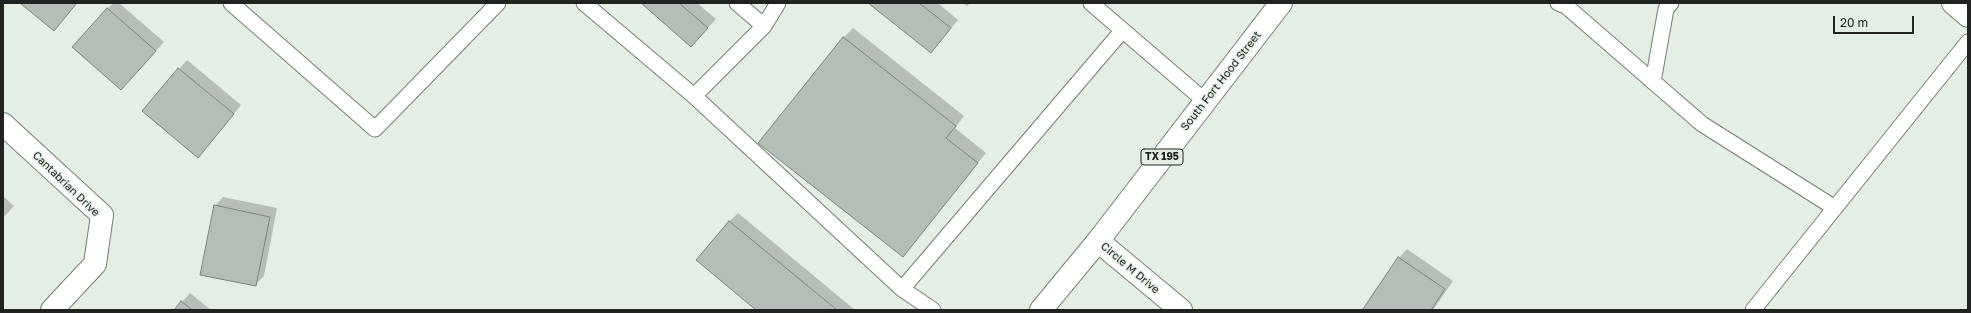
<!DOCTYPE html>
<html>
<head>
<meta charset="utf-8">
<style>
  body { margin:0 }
  #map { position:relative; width:1971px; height:313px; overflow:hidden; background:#e4eee5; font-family:"Golos Text",sans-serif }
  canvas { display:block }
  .frame { position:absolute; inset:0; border:4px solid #202320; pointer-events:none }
  .scale { position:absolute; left:1833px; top:16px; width:81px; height:18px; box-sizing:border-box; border:2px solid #202320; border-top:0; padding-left:5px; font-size:12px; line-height:14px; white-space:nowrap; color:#202320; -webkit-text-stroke:3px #e4eee5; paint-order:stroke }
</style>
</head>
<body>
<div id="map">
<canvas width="1971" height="313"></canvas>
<div class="frame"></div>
<div class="scale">20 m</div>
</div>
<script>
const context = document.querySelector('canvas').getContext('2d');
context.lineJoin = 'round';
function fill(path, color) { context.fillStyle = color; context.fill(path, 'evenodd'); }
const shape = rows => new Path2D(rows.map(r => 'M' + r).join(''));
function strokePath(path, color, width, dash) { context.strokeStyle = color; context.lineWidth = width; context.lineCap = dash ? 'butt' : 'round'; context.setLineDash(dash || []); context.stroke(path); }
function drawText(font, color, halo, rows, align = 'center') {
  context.font = font + ' "Golos Text",sans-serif'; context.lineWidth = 3; context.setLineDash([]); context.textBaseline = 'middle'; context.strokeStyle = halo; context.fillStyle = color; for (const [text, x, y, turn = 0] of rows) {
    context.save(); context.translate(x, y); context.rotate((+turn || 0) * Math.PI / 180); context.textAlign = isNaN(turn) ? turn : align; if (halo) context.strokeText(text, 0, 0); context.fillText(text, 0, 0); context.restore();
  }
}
fill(shape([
  [113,3,119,3,164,42,129,81,73,47],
  [643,3,697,3,716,19,699,37],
  [869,3,938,3,958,20,931,52],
  [963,3,970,3,967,6],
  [853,28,964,116,955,128,986,153,903,256,843,38],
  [187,60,241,105,206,148,143,111],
  [3,196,14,206,3,218],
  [223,197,277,208,264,276,255,285,215,206],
  [738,213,855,310,758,310,729,222],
  [1407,249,1453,281,1433,310,1365,310,1399,258],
  [190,293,211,310,175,310]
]), '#0003');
const building = shape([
  [20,3,77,3,54,31,20,3],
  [641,3,679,3,708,28,691,47,641,3],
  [868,3,919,3,951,28,931,53,868,3],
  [107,8,156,51,121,90,72,47,107,8],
  [843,37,956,126,946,138,978,163,903,257,758,143,843,37],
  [178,68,234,114,198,158,142,111,178,68],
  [214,205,270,217,256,286,200,275,214,205],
  [729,221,837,310,756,310,696,260,729,221],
  [1398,257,1445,289,1431,310,1364,310,1363,309,1398,257],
  [181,301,192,310,174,310,181,301]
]);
fill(building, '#b5beb6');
strokePath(building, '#7c847d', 1);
const service = shape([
  [231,3,375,129,498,3],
  [584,3,694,96,902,289,933,310],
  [737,3,764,26],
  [1091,3,1205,101],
  [1558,3,1566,6,1702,124,1835,208],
  [1653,82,1666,9,1671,3],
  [694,96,764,26,778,3],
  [902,289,1122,31],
  [1753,310,1968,42]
]);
const minor = shape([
  [1953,3,1968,16],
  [3,124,102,215,95,264,52,310],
  [1098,241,1181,310]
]);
const trunk = shape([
  [1041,310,1098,241,1281,3]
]);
strokePath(service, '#767e77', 17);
strokePath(minor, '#767e77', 24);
strokePath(trunk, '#767e77', 24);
strokePath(service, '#fff', 15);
strokePath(minor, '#fff', 22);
strokePath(trunk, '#fff', 22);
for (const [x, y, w] of [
  [1162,157,42]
]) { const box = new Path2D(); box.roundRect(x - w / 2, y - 8, w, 16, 3); context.fillStyle = '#e4eee5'; context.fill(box); strokePath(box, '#202320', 1); }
drawText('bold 10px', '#202320', null, [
  ["TX 195",1162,157]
]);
drawText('11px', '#202320', '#e4eee5', [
  ["South Fort Hood Street",1221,81,-52],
  ["Cantabrian Drive",66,184,44],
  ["Circle M Drive",1130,268,40]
]);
</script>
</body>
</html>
